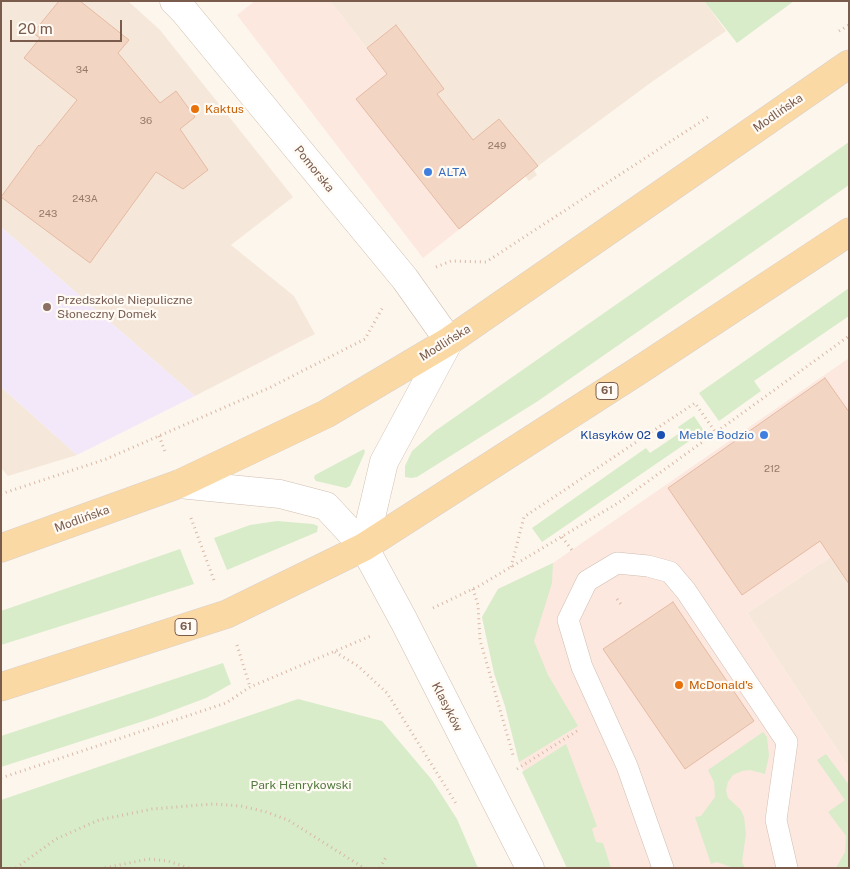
<!DOCTYPE html>
<html>
<head>
<meta charset="utf-8">
<style>
  body { margin:0 }
  #map { position:relative; width:850px; height:869px; overflow:hidden; background:#fdf6ec; font-family:"Public Sans",sans-serif }
  canvas { display:block }
  .frame { position:absolute; inset:0; border:2px solid #7a5c4d; pointer-events:none }
  .scale { position:absolute; left:10px; top:20px; width:112px; height:22px; box-sizing:border-box; border:2px solid #7a5c4d; border-top:0; padding-left:6px; font-size:15px; line-height:18px; white-space:nowrap; color:#7a5c4d; -webkit-text-stroke:4px #fffaf3; paint-order:stroke }
</style>
</head>
<body>
<div id="map">
<canvas width="850" height="869"></canvas>
<div class="frame"></div>
<div class="scale">20 m</div>
</div>
<script>
const context = document.querySelector('canvas').getContext('2d');
context.lineJoin = 'round';
function fill(path, color) { context.fillStyle = color; context.fill(path, 'evenodd'); }
const shape = rows => new Path2D(rows.map(r => 'M' + r).join(''));
function strokePath(path, color, width, dash) { context.strokeStyle = color; context.lineWidth = width; context.lineCap = dash ? 'butt' : 'round'; context.setLineDash(dash || []); context.stroke(path); }
function drawText(font, color, halo, rows, align = 'center') {
  context.font = font + ' "Public Sans",sans-serif'; context.lineWidth = 4.5; context.setLineDash([]); context.textBaseline = 'middle'; context.strokeStyle = halo; context.fillStyle = color; for (const [text, x, y, turn = 0] of rows) {
    context.save(); context.translate(x, y); context.rotate((+turn || 0) * Math.PI / 180); context.textAlign = isNaN(turn) ? turn : align; if (halo) context.strokeText(text, 0, 0); context.fillText(text, 0, 0); context.restore();
  }
}
fill(shape([
  [1,1,128,1,160,30,293,197,231,245,294,296,315,334,195,396,1,227],
  [330,1,704,1,726,31,653,81,538,166,534,170,537,175,529,181,525,176,489,206],
  [1,387,77,455,8,476,1,468],
  [849,544,849,768,747,613]
]), '#f5e8da');
fill(shape([
  [255,1,330,1,489,206,423,258,237,15],
  [849,358,849,544,747,613,849,768,849,868,567,868,519,762,505,706,494,673,482,617,498,589,553,563]
]), '#fde8e0');
fill(shape([
  [1,227,195,396,77,455,1,387]
]), '#f3e8fa');
fill(shape([
  [704,1,794,1,737,43],
  [849,142,849,185,538,401,417,477,411,478,405,477,405,466,412,451,435,431],
  [849,288,849,316,754,381,761,391,719,421,699,393],
  [694,416,704,431,542,542,532,528,646,448,650,453,681,432,678,427],
  [364,449,365,452,350,486,346,488,316,481,314,478,315,475],
  [277,521,313,524,318,526,317,532,227,570,214,538,250,525],
  [180,549,194,584,1,645,1,611],
  [553,563,552,583,534,641,548,675,578,726,519,762,505,706,494,673,482,617,498,589],
  [223,663,231,684,206,698,153,718,1,767,1,736],
  [298,699,382,721,432,780,457,819,478,868,1,868,1,800],
  [763,732,767,737,769,756,765,774,750,770,742,771,733,775,728,782,726,790,728,798,741,810,744,817,746,834,742,862,745,868,733,868,717,862,711,864,695,817,701,816,715,797,714,782,708,770],
  [566,744,597,826,592,829,596,842,603,843,611,868,567,868,522,772],
  [826,754,849,785,849,868,836,868,845,852,846,836,828,812,845,800,817,760]
]), '#d8ecc9');
const building = shape([
  [59,1,80,1,129,40,118,53,160,103,176,91,195,117,180,129,208,170,183,189,156,172,90,263,1,197,39,145,40,146,77,100,24,58,40,38,33,33,59,1],
  [396,25,444,89,437,94,473,140,499,119,538,166,459,229,356,99,387,74,367,48,396,25],
  [825,378,849,412,849,584,820,541,742,595,668,488,825,378],
  [673,602,754,721,685,769,603,649,673,602]
]);
fill(building, '#f3d5c3');
strokePath(building, '#e6bba3', 1);
const service = shape([
  [663,868,627,766,582,667,568,620,587,581,617,563,648,566,670,572,686,591,787,742,776,820,787,868]
]);
const minor = shape([
  [174,1,184,11,405,279,449,341]
]);
const tertiary = shape([
  [179,484,280,494,326,506,364,547,404,621,530,868],
  [364,547,384,462,449,341]
]);
const primary = shape([
  [1,548,179,484,326,414,449,341,849,64],
  [1,687,227,614,364,547,638,371,849,232]
]);
strokePath(service, '#d1beb0', 22);
strokePath(minor, '#d1beb0', 29);
strokePath(tertiary, '#d1beb0', 29);
strokePath(primary, '#dad1cd', 29);
strokePath(shape([
  [839,31,849,25],
  [436,267,451,261,486,262,708,117],
  [159,436,166,454],
  [1,494,106,459,269,388,365,339,383,307],
  [191,518,215,583],
  [562,537,574,553],
  [511,567,524,517,695,403,716,433],
  [473,589,478,605,480,640,513,755],
  [617,599,623,607],
  [433,608,479,586,618,503,849,336],
  [237,645,250,687],
  [335,652,358,666,387,693,457,805],
  [517,769,577,731],
  [1,778,226,703,250,687,373,635],
  [16,868,56,839,99,820,152,809,213,804,241,806,266,812,288,820,364,868],
  [105,868,148,859,168,861,189,868],
  [380,868,386,857]
]), '#d9b8a5', 3, [1, 4]);
strokePath(service, '#fff', 21);
strokePath(minor, '#fff', 28);
strokePath(tertiary, '#fff', 28);
strokePath(primary, '#fbd9a5', 28);
for (const [x, y, r, color] of [
  [195,109,5,"#e8710a"],
  [428,172,5,"#3f7fe0"],
  [47,307,5,"#8d6e63"],
  [661,435,5,"#1a4fb4"],
  [764,435,5,"#3f7fe0"],
  [679,685,5,"#e8710a"]
]) { const dot = new Path2D(); dot.arc(x, y, r, 0, 2 * Math.PI); context.fillStyle = color; context.fill(dot); strokePath(dot, '#fffaf3', 2); }
drawText('10px', '#987a6a', null, [
  ["34",82,70],
  ["36",146,121],
  ["249",497,146],
  ["243A",85,199],
  ["243",48,214],
  ["212",772,469]
]);
for (const [x, y, w] of [
  [607,391,22],
  [186,627,22]
]) { const box = new Path2D(); box.roundRect(x - w / 2, y - 8.5, w, 17, 4); context.fillStyle = '#fffaf3'; context.fill(box); strokePath(box, '#7a5c4d', 1); }
drawText('bold 11px', '#7a5c4d', null, [
  ["61",607,391],
  ["61",186,627]
]);
drawText('12px', '#c56008', '#fffaf3', [
  ["Kaktus",205,109],
  ["McDonald's",689,685]
], 'left');
drawText('12px', '#7a5c4d', '#fffaf3', [
  ["Modlińska",778,113,-35],
  ["Pomorska",314,169,51],
  ["Modlińska",445,343,-32],
  ["Modlińska",82,519,-20],
  ["Klasyków",447,707,63]
]);
drawText('12px', '#366cbe', '#fffaf3', [
  ["ALTA",438,172],
  ["Meble Bodzio",754,435,"right"]
], 'left');
drawText('12px', '#785e54', '#fffaf3', [
  ["Przedszkole Niepuliczne",57,300],
  ["Słoneczny Domek",57,314]
], 'left');
drawText('12px', '#164399', '#fffaf3', [
  ["Klasyków 02",651,435]
], 'right');
drawText('12px', '#537a41', '#fffaf3', [
  ["Park Henrykowski",301,785]
]);
</script>
</body>
</html>
